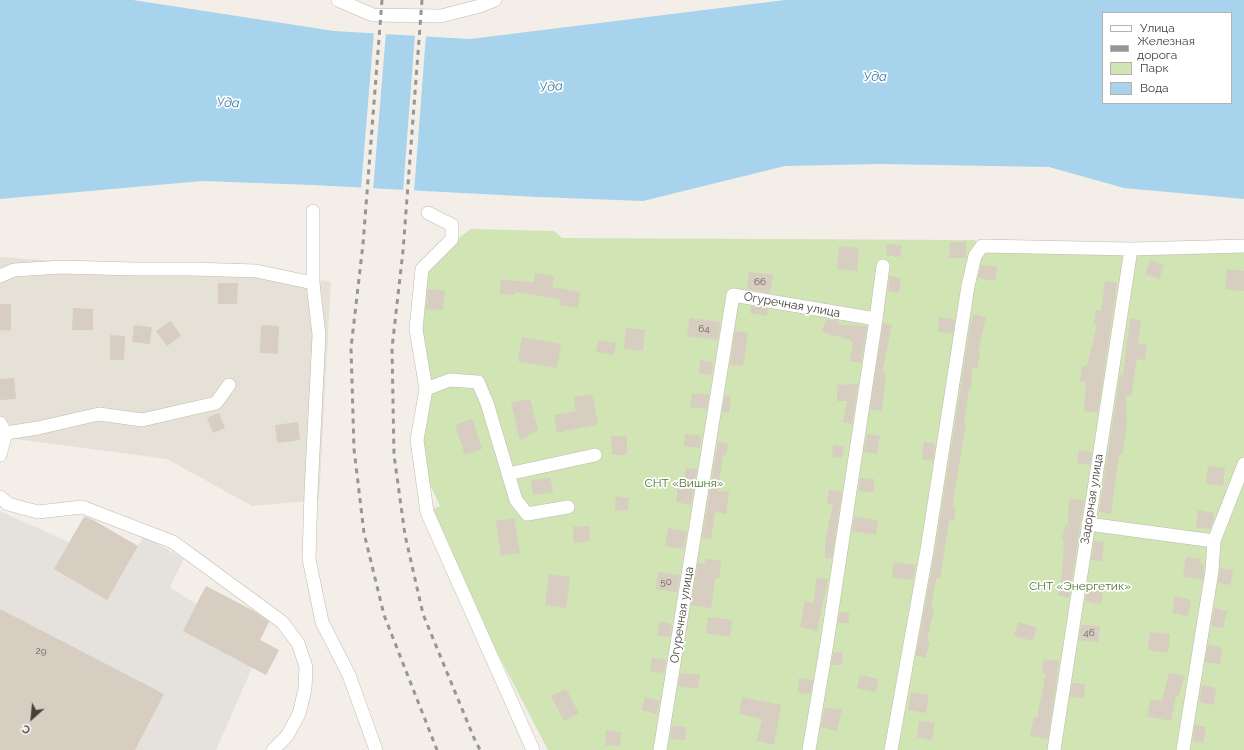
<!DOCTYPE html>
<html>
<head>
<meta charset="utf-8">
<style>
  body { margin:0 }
  #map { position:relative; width:1244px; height:750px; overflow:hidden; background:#f3efe8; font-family:Raleway,sans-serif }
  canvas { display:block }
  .legend { position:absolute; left:1102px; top:12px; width:130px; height:92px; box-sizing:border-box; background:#fff; border:1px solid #b5b3af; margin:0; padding:5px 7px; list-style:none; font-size:12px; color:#464037 }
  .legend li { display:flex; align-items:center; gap:8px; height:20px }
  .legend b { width:20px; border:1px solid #b5b3af }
  .north { position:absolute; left:12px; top:698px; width:40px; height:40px; -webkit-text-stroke:3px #fff; paint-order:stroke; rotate:207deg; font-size:11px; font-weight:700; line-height:16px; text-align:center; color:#464037 }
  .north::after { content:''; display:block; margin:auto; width:14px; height:18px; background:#464037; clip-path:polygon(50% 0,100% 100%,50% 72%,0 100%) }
</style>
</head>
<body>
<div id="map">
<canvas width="1244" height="750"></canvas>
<ul class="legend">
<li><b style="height:5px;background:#fff"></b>Улица</li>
<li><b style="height:5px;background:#969696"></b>Железная дорога</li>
<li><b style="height:11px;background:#d0e4b4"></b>Парк</li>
<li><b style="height:11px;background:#a8d3ec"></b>Вода</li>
</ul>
<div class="north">С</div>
</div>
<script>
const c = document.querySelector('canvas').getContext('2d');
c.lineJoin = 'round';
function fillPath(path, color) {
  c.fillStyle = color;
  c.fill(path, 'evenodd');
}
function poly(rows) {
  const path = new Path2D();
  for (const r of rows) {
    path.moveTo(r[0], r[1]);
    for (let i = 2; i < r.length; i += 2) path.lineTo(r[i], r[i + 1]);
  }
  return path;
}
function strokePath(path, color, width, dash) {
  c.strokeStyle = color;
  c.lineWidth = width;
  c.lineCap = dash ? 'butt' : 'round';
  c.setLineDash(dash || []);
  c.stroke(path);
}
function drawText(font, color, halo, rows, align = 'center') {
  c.font = font + ' Raleway,sans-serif';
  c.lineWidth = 3.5;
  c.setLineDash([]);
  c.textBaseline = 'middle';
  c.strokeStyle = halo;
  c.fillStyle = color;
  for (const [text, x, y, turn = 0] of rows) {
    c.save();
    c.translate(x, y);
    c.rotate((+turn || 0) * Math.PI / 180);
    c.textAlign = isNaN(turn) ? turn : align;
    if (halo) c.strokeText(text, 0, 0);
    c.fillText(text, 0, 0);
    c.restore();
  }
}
const residential = poly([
  [0,257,331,281,319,500,252,506,167,459,0,437]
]);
const industrial = poly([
  [0,511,69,542,85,515,138,546,144,536,184,559,170,587,196,604,206,586,270,620,260,640,279,651,266,675,252,668,216,750,0,750]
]);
const green = poly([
  [471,229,554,231,562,238,974,240,993,253,1244,253,1244,750,548,750,465,591,431,510,440,506,427,478,423,450,421,274,454,241]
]);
const water = poly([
  [0,0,133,0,334,31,470,39,785,0,1244,0,1244,199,1124,188,1049,167,880,164,785,166,643,201,538,197,312,185,202,181,0,199],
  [1103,13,1231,13,1231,103,1103,103]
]);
const pier = poly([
  [374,31,386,32,373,190,361,189],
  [415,34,426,35,414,192,403,192]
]);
const building = poly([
  [950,242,966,242,966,258,949,258],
  [887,244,902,245,900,257,886,255],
  [839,246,859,248,857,271,837,269],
  [1150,260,1164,265,1159,279,1145,274],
  [981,265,997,267,995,281,978,278],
  [1227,269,1244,271,1244,291,1225,289],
  [749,272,773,275,770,293,747,289],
  [535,273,554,276,552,287,580,292,578,308,559,305,560,299,515,292,515,295,500,294,501,280,534,282],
  [890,276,901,278,899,293,888,291],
  [1105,281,1117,283,1098,412,1084,411,1086,382,1080,381,1082,366,1087,366,1097,325,1094,325,1096,310,1101,311],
  [218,283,238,283,237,304,218,304],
  [428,289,445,291,443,310,426,309],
  [0,304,11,304,11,331,0,330],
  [751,306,768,309,767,316,750,313],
  [73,308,93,309,93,330,72,330],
  [973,314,986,317,978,352,980,352,977,368,972,367,971,390,969,390,964,424,966,424,952,507,956,508,954,521,949,520,940,579,936,579,931,608,934,608,927,641,930,642,925,658,916,655,935,551,971,321,972,322],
  [939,317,955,319,953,334,938,332],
  [690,318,720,322,718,340,687,336],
  [826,319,839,321,838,325,867,326,861,363,850,361,853,342,851,342,851,340,822,332],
  [1130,319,1141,320,1138,344,1147,345,1145,360,1137,359,1131,396,1126,395,1127,426,1122,454,1119,454,1111,514,1099,512,1120,375,1123,375],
  [171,321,181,336,167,346,156,331],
  [883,323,892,325,882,372,886,373,882,411,870,409],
  [134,325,152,327,150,344,132,342],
  [261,325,279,326,278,354,260,353],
  [626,328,645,330,643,351,624,349],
  [735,331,748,333,743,366,730,365],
  [110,335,125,336,124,360,110,360],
  [522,337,561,344,557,368,518,361],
  [599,340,616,343,614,355,596,352],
  [700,360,713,362,712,375,699,373],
  [14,378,16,399,0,400,0,379],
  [858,384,852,424,843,422,847,401,837,401,837,385],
  [692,393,709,395,707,409,690,407],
  [592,394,598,424,557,433,554,415,576,411,574,397],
  [725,395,731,396,729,413,722,412],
  [530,399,538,430,520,440,511,403],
  [219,413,225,428,213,433,207,418],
  [472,419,482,449,465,455,455,425],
  [298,422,300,440,277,443,275,425],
  [685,434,701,436,700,448,684,446],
  [867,434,880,436,877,454,864,452],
  [611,436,627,436,627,455,612,455],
  [718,442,728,443,726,455,723,455,718,491,729,492,726,514,715,512,711,539,702,538],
  [924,442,935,444,933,461,922,459],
  [833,445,844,447,842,458,832,457],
  [1079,450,1092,452,1090,465,1077,463],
  [1208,466,1225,468,1223,486,1206,484],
  [686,468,697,469,691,505,676,502,678,486,683,487],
  [550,478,553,492,533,495,531,480],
  [860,478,874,479,874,492,859,491],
  [829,490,842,492,832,558,825,558,825,542,833,504,827,504],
  [616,496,629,498,628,511,615,510],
  [1069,499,1084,500,1069,598,1058,595,1062,577,1064,541,1062,541,1065,525,1068,525],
  [1198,510,1214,513,1214,518,1210,529,1196,527],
  [84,517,93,520,138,546,107,600,54,569],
  [854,517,878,520,876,535,852,531],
  [514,518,520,553,501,556,496,521],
  [589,526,590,541,574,543,573,527],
  [668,528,687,531,684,549,665,546],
  [1094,541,1104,542,1102,561,1091,560],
  [1186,557,1201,559,1200,563,1204,564,1203,579,1183,577],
  [705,559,721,561,719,578,715,578,711,608,691,605,698,563,705,564],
  [894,562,916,565,913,580,892,577],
  [1220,568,1233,570,1230,585,1218,583],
  [658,572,680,575,677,592,656,589],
  [549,574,570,577,566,608,545,605],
  [816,578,828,579,817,631,800,627,805,601,814,603],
  [1088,581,1104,584,1101,604,1085,601],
  [206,586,254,611,269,622,260,640,279,650,266,675,183,631],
  [1175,596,1191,600,1188,616,1172,613],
  [1214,608,1227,611,1223,628,1211,626],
  [0,609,164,694,135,750,0,750],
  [840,612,849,613,849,623,838,623],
  [708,617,732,620,730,637,706,633],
  [660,621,672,624,670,637,657,635],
  [1018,622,1037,628,1033,641,1014,636],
  [1081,625,1100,626,1098,642,1079,640],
  [1150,632,1170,634,1168,653,1148,650],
  [1208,645,1222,648,1220,664,1205,662],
  [834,652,843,652,842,665,831,665],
  [652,658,666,660,664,673,650,671],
  [1044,659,1059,661,1048,739,1030,736,1034,717,1037,718,1046,673,1042,673],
  [681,673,700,675,698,689,678,686],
  [1169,673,1184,676,1179,696,1176,696,1171,721,1147,716,1151,699,1162,701],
  [860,675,878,679,876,692,857,688],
  [799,678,813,680,810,694,798,693],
  [1072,683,1085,684,1084,698,1070,697],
  [1202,685,1216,688,1214,705,1199,702],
  [566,689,579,713,564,721,551,696],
  [911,692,929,695,926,713,908,710],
  [645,697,660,701,656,714,641,710],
  [742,697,781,705,774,745,757,741,762,719,739,714],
  [825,707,842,710,837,731,821,727],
  [919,721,935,723,932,740,917,737],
  [1195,724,1206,727,1203,743,1193,741],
  [672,726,686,727,685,740,670,739],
  [606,730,621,732,620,746,605,745]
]);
const minor = poly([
  [338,0,373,15,441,16,480,6,495,0],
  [313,211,313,283,319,335,311,492,309,559,322,622,349,675,376,750],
  [0,276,14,270,62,267,135,269,193,269,256,271,313,283],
  [876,319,883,266],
  [426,389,416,329,422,269,452,239,452,225,428,213],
  [0,423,6,433,38,428,99,414,142,420,216,403,229,385],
  [0,455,6,433],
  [508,474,595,455],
  [0,497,8,504,38,512,82,507,173,542,282,622,298,643,306,667,305,689,299,714,287,736,273,750],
  [1088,524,1214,541],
  [533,750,427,512,417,440,426,389,450,380,478,382,487,403,516,500,527,514,568,507],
  [660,750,733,295,876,319,827,643,809,750],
  [891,750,927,550,968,286,975,256,982,246,1131,249,1244,246],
  [1054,750,1131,249],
  [1183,750,1212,571,1214,541,1244,464]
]);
const rail = poly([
  [382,0,363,244,351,348,354,449,364,533,384,615,437,750],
  [422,0,403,251,392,348,394,455,405,535,423,614,474,738,480,750]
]);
const numberNames = [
  ["66",760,282],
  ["64",704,329],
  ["50",666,582],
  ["46",1089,633],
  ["29",41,651]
];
const streetNames = [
  ["Огуречная улица",792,305,10],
  ["Задорная улица",1092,499,-81],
  ["Огуречная улица",682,615,-81]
];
const parkNames = [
  ["СНТ «Вишня»",684,483],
  ["СНТ «Энергетик»",1080,586]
];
const waterNames = [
  ["Уда",875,77],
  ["Уда",551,87,-4],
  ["Уда",228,103,2]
];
fillPath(residential, '#e6e1d7');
fillPath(industrial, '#e5e1dd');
fillPath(green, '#d0e4b4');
fillPath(water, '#a8d3ec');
fillPath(pier, '#f3efe8');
fillPath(building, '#d7cdc1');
strokePath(minor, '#c1b9ae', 14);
strokePath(minor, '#fff', 13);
strokePath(rail, '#969696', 3, [5, 5]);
drawText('10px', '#6a635a', null, numberNames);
drawText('12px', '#464037', '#fff', streetNames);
drawText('12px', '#4b742e', '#fff', parkNames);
drawText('italic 13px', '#3579a3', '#fff', waterNames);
</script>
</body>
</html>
